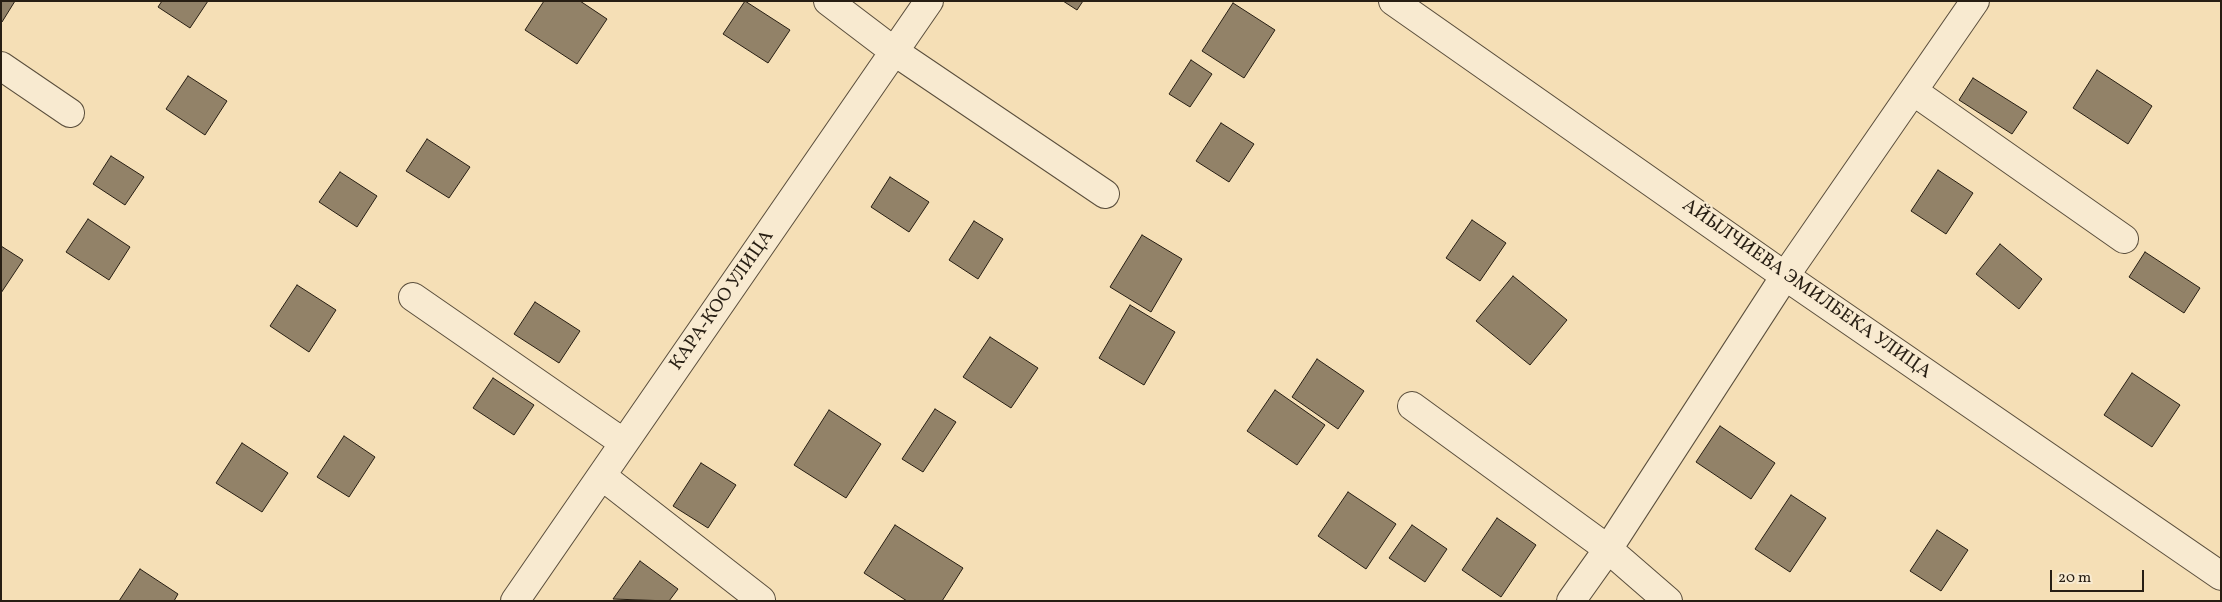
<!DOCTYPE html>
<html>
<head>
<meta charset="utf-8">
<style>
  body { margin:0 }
  #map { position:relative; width:2222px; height:602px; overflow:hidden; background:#f5dfb6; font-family:Vollkorn,serif }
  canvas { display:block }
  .frame { position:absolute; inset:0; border:2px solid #271e13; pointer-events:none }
  .scale { position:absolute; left:2050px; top:570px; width:94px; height:22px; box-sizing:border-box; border:2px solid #271e13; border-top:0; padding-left:6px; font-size:15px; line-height:18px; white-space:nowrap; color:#271e13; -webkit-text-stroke:4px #f8ead0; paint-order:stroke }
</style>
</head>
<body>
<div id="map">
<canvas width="2222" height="602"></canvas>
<div class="frame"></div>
<div class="scale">20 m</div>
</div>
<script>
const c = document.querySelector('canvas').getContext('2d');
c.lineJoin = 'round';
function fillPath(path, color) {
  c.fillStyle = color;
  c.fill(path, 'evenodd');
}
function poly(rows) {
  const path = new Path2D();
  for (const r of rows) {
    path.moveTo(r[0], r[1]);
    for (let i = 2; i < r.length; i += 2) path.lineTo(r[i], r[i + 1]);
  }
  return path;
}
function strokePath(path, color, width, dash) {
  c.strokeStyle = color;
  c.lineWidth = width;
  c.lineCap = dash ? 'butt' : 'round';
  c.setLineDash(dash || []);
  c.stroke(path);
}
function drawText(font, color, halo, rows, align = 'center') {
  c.font = font + ' Vollkorn,serif';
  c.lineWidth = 4;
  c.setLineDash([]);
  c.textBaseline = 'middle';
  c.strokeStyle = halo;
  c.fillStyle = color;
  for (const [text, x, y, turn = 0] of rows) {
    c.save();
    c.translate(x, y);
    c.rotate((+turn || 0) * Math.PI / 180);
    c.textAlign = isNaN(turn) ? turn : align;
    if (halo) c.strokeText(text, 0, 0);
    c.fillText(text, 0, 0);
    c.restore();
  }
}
const building = poly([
  [1,1,15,1,2,22,1,21,1,1],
  [162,1,208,1,190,28,158,7,162,1],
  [544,1,580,1,607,19,577,64,525,30,544,1],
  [745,1,790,30,768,63,723,34,745,1],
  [1063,1,1083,1,1077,10,1063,1],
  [1233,3,1275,30,1244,78,1202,51,1233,3],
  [1191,60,1212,74,1190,107,1169,94,1191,60],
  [2097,70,2152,106,2128,144,2073,108,2097,70],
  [188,76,227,101,205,135,166,109,188,76],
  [1973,78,2027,112,2012,134,1959,100,1973,78],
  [1221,123,1254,144,1229,182,1196,161,1221,123],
  [427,139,470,167,449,198,406,171,427,139],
  [111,156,144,177,125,205,93,184,111,156],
  [1938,170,1973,193,1946,234,1911,211,1938,170],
  [340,172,377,196,357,227,319,202,340,172],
  [890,177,929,202,909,232,871,207,890,177],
  [88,219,130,247,109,280,66,252,88,219],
  [1472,220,1506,243,1480,281,1446,258,1472,220],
  [974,221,1003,239,978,279,949,260,974,221],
  [1142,235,1182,259,1151,312,1110,287,1142,235],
  [2000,244,2042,279,2019,309,1976,274,2000,244],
  [1,246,23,260,1,293,1,246],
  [2145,252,2200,288,2184,313,2129,277,2145,252],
  [1513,276,1567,320,1530,365,1476,321,1513,276],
  [297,285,336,310,309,352,270,326,297,285],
  [535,302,580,331,559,363,514,334,535,302],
  [1130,305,1175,332,1144,385,1099,358,1130,305],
  [990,337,1038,368,1011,408,963,377,990,337],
  [1317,359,1364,391,1338,429,1292,397,1317,359],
  [2132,373,2180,405,2152,447,2104,415,2132,373],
  [493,378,534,405,514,435,473,408,493,378],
  [1275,390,1325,425,1297,465,1247,431,1275,390],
  [935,409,956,422,923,472,902,459,935,409],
  [829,410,881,444,846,498,794,465,829,410],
  [1720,426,1775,463,1751,499,1696,462,1720,426],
  [344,436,375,457,349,497,317,477,344,436],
  [242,443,288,473,262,512,216,483,242,443],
  [701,463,736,485,708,528,673,506,701,463],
  [1348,492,1396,524,1366,569,1318,536,1348,492],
  [1791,495,1826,518,1790,572,1755,549,1791,495],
  [1497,518,1536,545,1501,597,1462,570,1497,518],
  [895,525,963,568,942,601,907,601,864,573,895,525],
  [1412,525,1447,549,1425,582,1389,558,1412,525],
  [1937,530,1968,550,1941,591,1910,571,1937,530],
  [640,561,678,589,669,601,613,599,640,561],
  [140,569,178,594,174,601,119,601,140,569]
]);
const minor = poly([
  [828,1,895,52,1105,194],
  [1393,1,1785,276,2221,576],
  [1,66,70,113],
  [1913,91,2124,239],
  [413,297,624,443],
  [1412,406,1608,549,1668,601],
  [602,476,761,600],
  [515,601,929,1],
  [1571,601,1608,549,1785,276,1975,1]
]);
const streetNames = [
  ["АЙЫЛЧИЕВА ЭМИЛБЕКА УЛИЦА",1806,290,35],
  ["КАРА-КОО УЛИЦА",723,301,-55]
];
fillPath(building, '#928268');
strokePath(building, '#271e13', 1);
strokePath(minor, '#5a4e3c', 30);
strokePath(minor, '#f8ead0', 28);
drawText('19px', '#271e13', '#f8ead0', streetNames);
</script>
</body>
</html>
